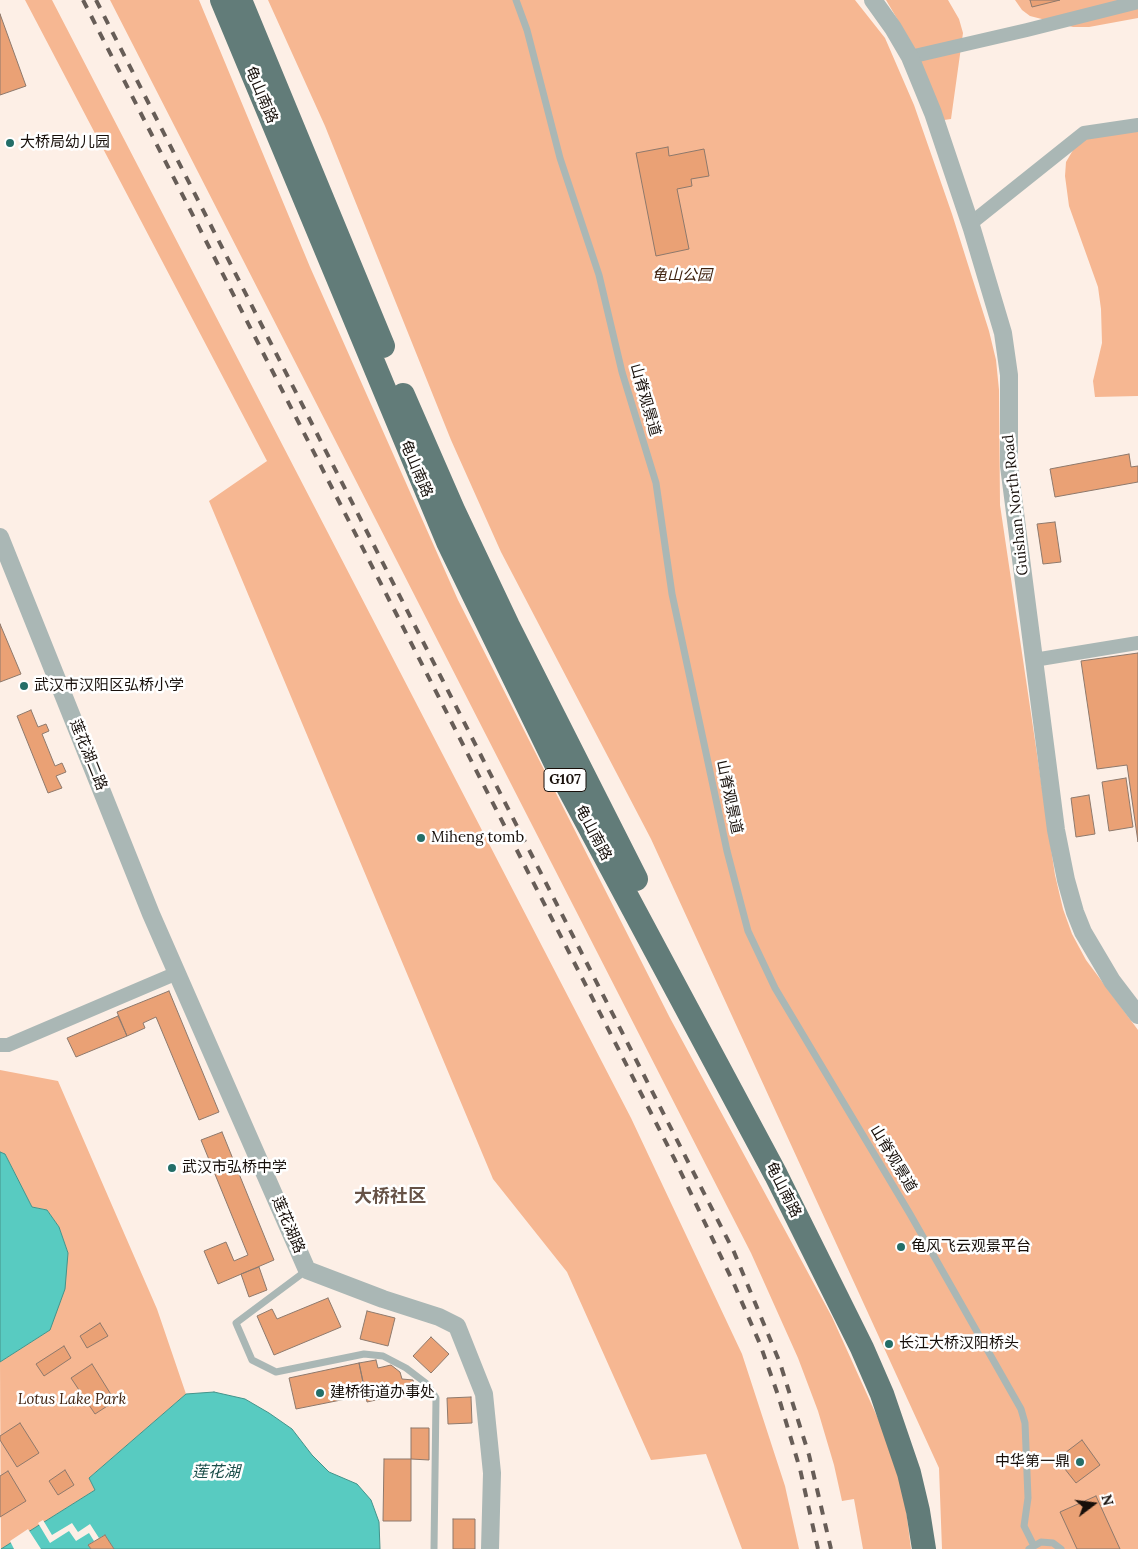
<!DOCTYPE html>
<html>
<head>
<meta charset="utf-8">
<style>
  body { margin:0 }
  #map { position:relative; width:1138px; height:1549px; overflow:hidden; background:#fdefe6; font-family:Lora,serif }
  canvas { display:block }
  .north { position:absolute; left:1068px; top:1479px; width:50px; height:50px; -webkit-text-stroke:4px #fff; paint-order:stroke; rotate:75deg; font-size:14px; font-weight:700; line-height:20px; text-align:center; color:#170f0a }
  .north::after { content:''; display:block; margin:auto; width:18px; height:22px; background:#170f0a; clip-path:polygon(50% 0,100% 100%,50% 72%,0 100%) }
</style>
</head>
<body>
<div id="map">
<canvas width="1138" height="1549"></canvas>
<div class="north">N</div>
</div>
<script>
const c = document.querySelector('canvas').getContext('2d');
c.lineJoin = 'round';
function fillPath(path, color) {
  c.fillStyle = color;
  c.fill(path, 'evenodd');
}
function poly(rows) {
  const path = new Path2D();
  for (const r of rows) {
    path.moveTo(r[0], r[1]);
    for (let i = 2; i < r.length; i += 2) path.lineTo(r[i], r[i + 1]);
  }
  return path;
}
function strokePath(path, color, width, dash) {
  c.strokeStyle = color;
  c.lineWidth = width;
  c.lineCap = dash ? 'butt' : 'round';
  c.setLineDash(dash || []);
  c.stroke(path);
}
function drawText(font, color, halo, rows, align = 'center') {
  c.font = font + ' Lora,"Noto Sans SC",serif';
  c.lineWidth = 5;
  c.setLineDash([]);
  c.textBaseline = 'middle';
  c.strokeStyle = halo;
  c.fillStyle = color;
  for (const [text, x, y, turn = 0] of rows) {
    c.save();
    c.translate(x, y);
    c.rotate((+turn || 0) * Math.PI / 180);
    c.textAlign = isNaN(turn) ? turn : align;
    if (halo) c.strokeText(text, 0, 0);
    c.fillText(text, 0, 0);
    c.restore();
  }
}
const green = poly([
  [25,0,52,0,631,1118,742,1354,785,1486,799,1549,742,1549,706,1454,651,1460,567,1272,493,1179,209,501,267,461],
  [110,0,199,0,310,267,458,600,670,1018,832,1317,880,1423,904,1494,911,1549,863,1549,854,1499,842,1501,834,1465,818,1411,798,1358,751,1253],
  [268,0,855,0,885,38,914,105,952,214,989,331,996,360,999,390,1000,505,1055,875,1063,909,1072,934,1086,960,1138,1030,1138,1549,942,1549,939,1468,651,839,501,552,451,440,325,126],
  [886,0,948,0,959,19,963,33,951,119,944,120,912,44],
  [1015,0,1138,0,1138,18,1089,27,1073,27,1030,16,1022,10],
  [1138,129,1138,396,1095,397,1093,381,1102,343,1101,309,1098,287,1069,206,1065,176,1066,162,1076,145,1089,137],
  [0,1070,58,1081,157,1309,186,1394,89,1478,95,1490,1,1549,0,1362,50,1330,68,1253,59,1227,47,1210,32,1207,5,1154,0,1152]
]);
const water = poly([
  [0,1152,5,1154,32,1207,47,1210,59,1227,68,1253,65,1289,50,1330,0,1362,0,1152],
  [214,1392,245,1399,269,1413,292,1429,312,1455,329,1472,357,1484,371,1500,379,1522,380,1549,1,1549,95,1490,89,1478,186,1394,214,1392]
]);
const pier = poly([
  [43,1520,52,1535,72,1523,78,1532,90,1524,99,1538,105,1535,114,1549,91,1549,88,1545,94,1541,89,1533,76,1541,69,1531,50,1543,38,1523],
  [28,1529,41,1549,14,1549,10,1541]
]);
const building = poly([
  [1030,0,1060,0,1032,7,1030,0],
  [0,14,26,86,0,95,0,14],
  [668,147,669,156,704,149,709,176,691,179,692,186,677,189,689,249,656,256,636,153,668,147],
  [1129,454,1131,467,1138,466,1138,482,1055,497,1050,469,1129,454],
  [1055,522,1061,562,1043,564,1037,524,1055,522],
  [0,624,21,674,0,682,0,624],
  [1138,653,1138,842,1127,765,1097,769,1081,661,1138,653],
  [31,710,38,727,46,724,49,731,42,734,55,766,62,763,66,772,56,776,62,788,48,793,17,716,31,710],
  [1126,778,1133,827,1109,831,1102,782,1126,778],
  [1089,795,1095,834,1076,837,1071,798,1089,795],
  [169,991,219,1112,199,1120,156,1017,143,1023,145,1028,127,1036,117,1012,169,991],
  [118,1016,127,1036,76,1057,67,1038,118,1016],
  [222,1132,274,1260,218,1284,204,1251,226,1242,234,1261,248,1255,201,1140,222,1132],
  [259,1267,267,1290,249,1297,241,1274,259,1267],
  [328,1298,341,1327,274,1355,257,1316,272,1309,277,1319,328,1298],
  [367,1311,395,1318,388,1346,360,1339,367,1311],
  [100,1323,108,1336,87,1348,80,1336,100,1323],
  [431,1337,449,1354,431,1373,413,1356,431,1337],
  [64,1346,71,1358,44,1376,36,1364,64,1346],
  [376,1360,378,1368,391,1365,400,1372,402,1379,413,1380,416,1391,367,1402,359,1363,376,1360],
  [359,1363,366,1395,296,1409,289,1378,359,1363],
  [92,1364,115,1401,95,1414,71,1378,92,1364],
  [471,1397,472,1423,448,1424,447,1398,471,1397],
  [20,1423,39,1453,17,1467,0,1440,0,1436,20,1423],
  [411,1428,429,1428,429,1460,411,1459,411,1428],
  [1082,1440,1100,1465,1076,1483,1057,1459,1082,1440],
  [384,1459,411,1459,411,1521,383,1521,384,1459],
  [65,1470,74,1485,58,1495,49,1481,65,1470],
  [8,1471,26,1501,0,1517,0,1476,8,1471],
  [1096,1496,1120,1549,1077,1549,1060,1512,1096,1496],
  [453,1519,475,1519,475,1549,453,1549,453,1519],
  [105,1535,114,1549,91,1549,88,1545,105,1535]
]);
const service = poly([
  [516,0,527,30,560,158,599,275,622,372,656,483,672,594,727,851,748,931,775,988,910,1214,1021,1409,1025,1423,1028,1498,1024,1526,1034,1546],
  [307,1270,236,1323,252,1360,276,1372,364,1354,383,1356,406,1368,427,1384,436,1398,434,1549],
  [1029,1549,1041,1542,1053,1543,1061,1549]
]);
const minor = poly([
  [910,57,1027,30,1138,2],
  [970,224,1084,133,1138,125],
  [1034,660,1138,643],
  [0,1045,8,1045,177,973]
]);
const tertiary = poly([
  [873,0,893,28,910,57,933,113,972,229,1003,333,1009,375,1009,466,1056,830,1066,880,1075,912,1083,932,1112,981,1138,1015],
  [0,537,151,914,307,1270,383,1299,439,1317,457,1326,484,1394,492,1473,490,1549]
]);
const trunk = poly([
  [222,0,448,542,559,770,776,1175,862,1348,882,1394,909,1473,918,1511,924,1549],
  [240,0,383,346],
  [403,395,454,512,508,626,636,879]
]);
const rail = poly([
  [83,0,675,1160,734,1284,760,1344,778,1395,800,1469,818,1549],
  [96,0,734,1252,780,1363,809,1455,831,1549]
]);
const markers = [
  [10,143,5,"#246e68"],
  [24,686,5,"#246e68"],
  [421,838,5,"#246e68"],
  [172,1168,5,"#246e68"],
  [901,1247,5,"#246e68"],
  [889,1344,5,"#246e68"],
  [320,1393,5,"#246e68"],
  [1080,1462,5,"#246e68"]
];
const shields = [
  [565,780,42]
];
const shieldNames = [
  ["G107",565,780]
];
const streetNames = [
  ["龟山南路",261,95,67],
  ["山脊观景道",645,400,74],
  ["龟山南路",416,469,67],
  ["Guishan North Road",1016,505,-96],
  ["莲花湖二路",88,755,68],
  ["山脊观景道",729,797,78],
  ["龟山南路",593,833,62],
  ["山脊观景道",893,1159,59],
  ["龟山南路",783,1190,63],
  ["莲花湖路",288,1225,67]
];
const poiNames = [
  ["大桥局幼儿园",20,143],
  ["武汉市汉阳区弘桥小学",34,686],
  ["Miheng tomb",431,838],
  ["武汉市弘桥中学",182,1168],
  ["龟风飞云观景平台",911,1247],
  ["长江大桥汉阳桥头",899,1344],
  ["建桥街道办事处",330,1393],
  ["中华第一鼎",1070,1462,"right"]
];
const parkNames = [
  ["龟山公园",682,276],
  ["Lotus Lake Park",72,1400]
];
const waterNames = [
  ["莲花湖",216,1472]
];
const quarterNames = [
  ["大桥社区",390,1197]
];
fillPath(green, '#f6b792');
fillPath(water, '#58cbc1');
strokePath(water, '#44938a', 1);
fillPath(pier, '#fdefe6');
fillPath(building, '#eaa175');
strokePath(building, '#8e796c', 1);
strokePath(service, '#aab7b5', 7);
strokePath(minor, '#aab7b5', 14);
strokePath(tertiary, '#aab7b5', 18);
strokePath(trunk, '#627c79', 24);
strokePath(rail, '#675d57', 4, [9, 9]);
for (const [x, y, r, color] of markers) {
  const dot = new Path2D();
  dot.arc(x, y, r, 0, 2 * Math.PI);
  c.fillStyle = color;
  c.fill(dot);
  strokePath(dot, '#fff', 2);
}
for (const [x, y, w] of shields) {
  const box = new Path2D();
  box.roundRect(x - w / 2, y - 11.5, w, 23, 4);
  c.fillStyle = '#fff';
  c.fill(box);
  strokePath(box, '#170f0a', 1);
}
drawText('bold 14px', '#170f0a', null, shieldNames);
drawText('15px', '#170f0a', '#fff', streetNames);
drawText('15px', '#170f0a', '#fff', poiNames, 'left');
drawText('italic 15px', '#3f220f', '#fff', parkNames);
drawText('italic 16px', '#1c4e4a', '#fff', waterNames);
drawText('bold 18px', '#665246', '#fff', quarterNames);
</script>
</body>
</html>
